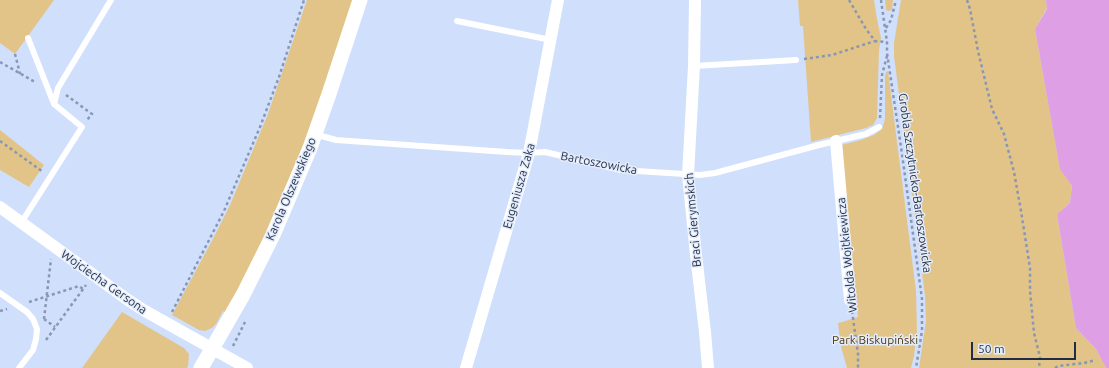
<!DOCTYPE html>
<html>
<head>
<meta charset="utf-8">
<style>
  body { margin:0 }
  #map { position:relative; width:1109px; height:368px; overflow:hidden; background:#cfdffc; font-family:Ubuntu,sans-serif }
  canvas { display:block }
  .scale { position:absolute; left:971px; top:342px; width:105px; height:18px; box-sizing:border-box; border:2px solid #1f2d49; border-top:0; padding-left:5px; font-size:12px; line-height:14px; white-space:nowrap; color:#1f2d49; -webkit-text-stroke:3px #e4ecfa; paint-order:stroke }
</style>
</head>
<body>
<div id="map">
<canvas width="1109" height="368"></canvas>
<div class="scale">50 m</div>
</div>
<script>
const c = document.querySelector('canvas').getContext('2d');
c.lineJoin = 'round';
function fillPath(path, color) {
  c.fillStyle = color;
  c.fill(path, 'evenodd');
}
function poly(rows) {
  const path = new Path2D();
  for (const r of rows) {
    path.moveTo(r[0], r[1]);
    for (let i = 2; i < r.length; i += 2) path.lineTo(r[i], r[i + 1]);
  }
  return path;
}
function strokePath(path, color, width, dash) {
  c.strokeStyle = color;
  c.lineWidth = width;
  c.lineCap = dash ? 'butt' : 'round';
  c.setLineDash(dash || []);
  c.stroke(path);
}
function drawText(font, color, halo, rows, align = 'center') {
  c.font = font + ' Ubuntu,sans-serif';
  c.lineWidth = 3;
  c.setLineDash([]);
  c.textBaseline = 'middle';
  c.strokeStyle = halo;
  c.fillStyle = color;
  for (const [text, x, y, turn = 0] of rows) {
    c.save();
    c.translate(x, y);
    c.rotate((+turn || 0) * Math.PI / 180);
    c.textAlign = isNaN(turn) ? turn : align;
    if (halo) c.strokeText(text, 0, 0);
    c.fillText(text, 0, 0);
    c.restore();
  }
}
const green = poly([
  [0,0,54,0,15,54,0,43],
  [307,0,354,0,319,105,293,171,253,261,226,313,223,311,216,324,212,328,205,331,199,330,172,315,215,235,230,205,268,114],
  [798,0,874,0,877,19,881,38,879,50,877,118,873,125,866,128,811,142,803,26,800,26],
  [885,0,893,0,892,10,889,11,886,10],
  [901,0,1046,0,1047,8,1035,29,1060,168,1072,186,1070,203,1057,214,1076,328,1096,349,1106,368,919,368,926,321,925,296,894,56,894,43],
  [888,71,916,291,917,331,914,356,911,368,847,368,841,347,838,323,842,322,858,317,854,278,852,274,841,145,861,140,874,135,882,129,885,119,885,76,886,72],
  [0,130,44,165,29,187,0,170],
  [122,312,184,348,189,354,188,366,187,368,82,368]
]);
const water = poly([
  [1046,0,1109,0,1109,368,1106,368,1096,349,1076,328,1057,214,1070,203,1072,186,1060,169,1035,29,1047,9]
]);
const path = poly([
  [849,0,866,29,875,41,887,42],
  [881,0,887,42,887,53,901,147,922,299,922,331,916,368],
  [967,0,970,9,978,51,992,109,1004,134,1014,172,1021,211,1030,268,1030,291,1034,333,1040,357,1039,368],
  [886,28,891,20,896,0],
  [15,54,20,74],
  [804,59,832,55,875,41],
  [0,62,35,82],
  [66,95,92,114,87,120],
  [880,118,882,75,887,56],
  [0,141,43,172],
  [29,302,79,286,83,289],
  [0,311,7,309],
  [852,311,858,354,858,368],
  [172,312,224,211,260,127,279,77,304,0],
  [44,319,51,259],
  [44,319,55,327],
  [46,340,86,285],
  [233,346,245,322],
  [1055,368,1058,366,1084,363,1096,360]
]);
const service = poly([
  [457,21,551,40],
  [28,38,54,104],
  [694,66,796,60],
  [314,134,336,140,507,152,529,153,545,152,621,170,700,175,715,173,819,145,866,134,879,127],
  [21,223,82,127,54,104,58,88,111,0],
  [0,293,27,312,33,319,37,329,36,339,33,350,19,368]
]);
const minor = poly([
  [695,0,694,66,688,175,696,255,705,332,708,368],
  [836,141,850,300],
  [0,207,128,300,145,311,247,368],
  [466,368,529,153,558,0]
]);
const tertiary = poly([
  [201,368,243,295,273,235,310,148,329,94,360,0]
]);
const streetNames = [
  ["Bartoszowicka",599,163,11],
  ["Grobla Szczytnicko-Bartoszowicka",915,183,82],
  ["Eugeniusza Zaka",519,186,-74],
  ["Karola Olszewskiego",291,189,-67],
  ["Braci Gierymskich",693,220,-95],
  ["Witolda Wojtkiewicza",847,255,-96],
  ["Wojciecha Gersona",104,282,35]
];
const parkNames = [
  ["Park Biskupiński",875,340]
];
fillPath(green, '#e3c488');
fillPath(water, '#de9fe5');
strokePath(path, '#8897b4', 2.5, [3, 3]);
strokePath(service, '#fff', 6);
strokePath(minor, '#fff', 12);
strokePath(tertiary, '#fff', 15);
drawText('12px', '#1f2d49', '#e4ecfa', streetNames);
drawText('12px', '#4a3812', '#e4ecfa', parkNames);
</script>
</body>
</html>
